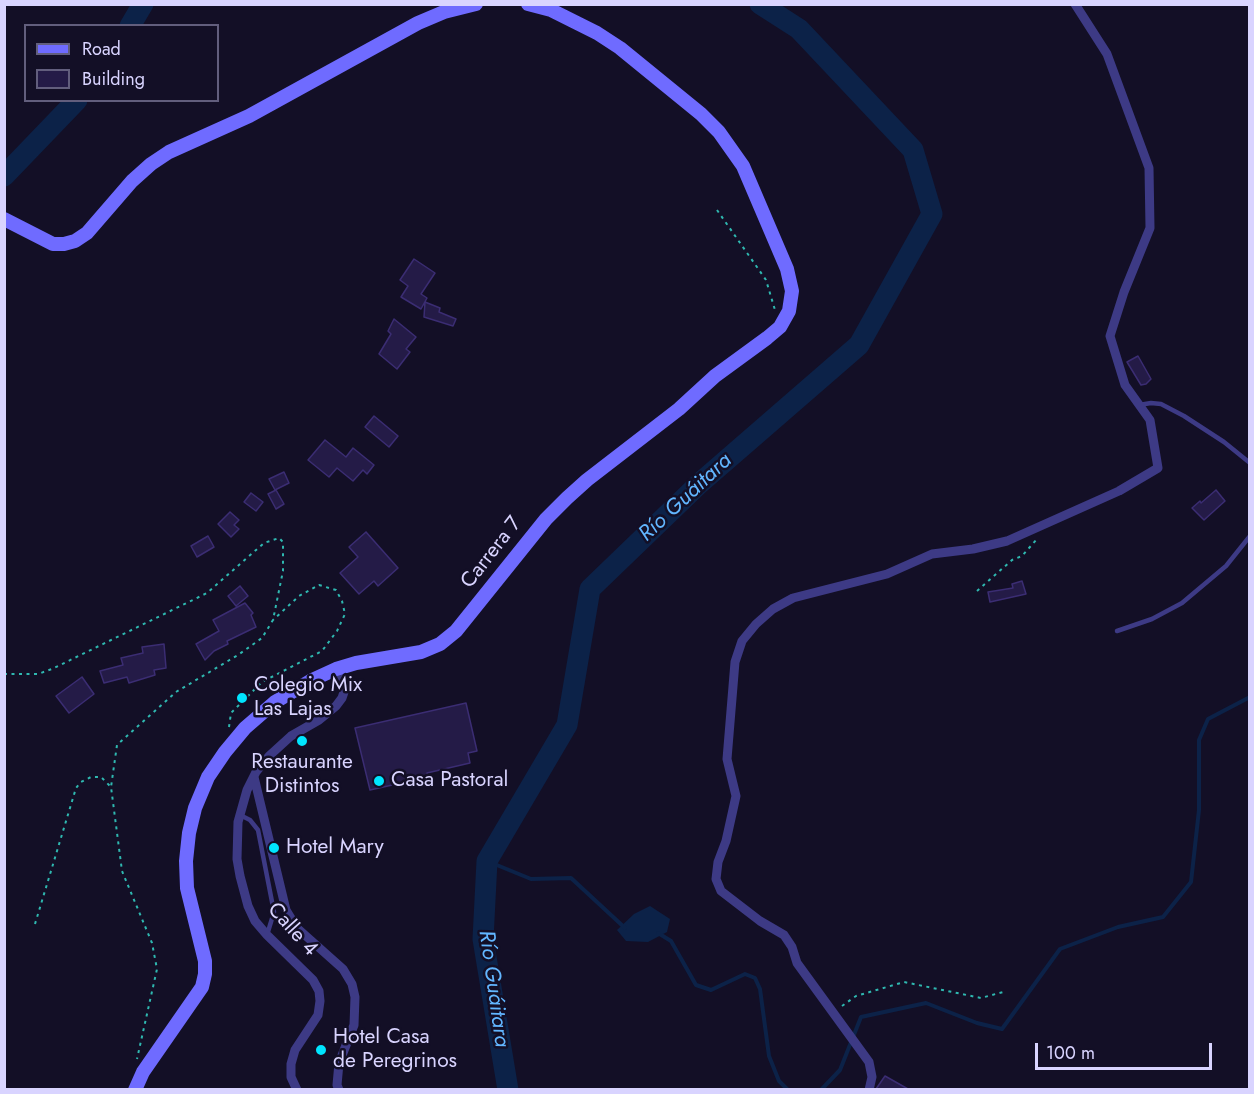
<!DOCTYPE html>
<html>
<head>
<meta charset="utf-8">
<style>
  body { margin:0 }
  #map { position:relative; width:1254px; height:1094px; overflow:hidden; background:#130f26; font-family:Jost,sans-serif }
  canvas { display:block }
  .frame { position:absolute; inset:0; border:6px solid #d9d4ff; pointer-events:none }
  .legend { position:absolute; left:24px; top:24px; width:195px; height:78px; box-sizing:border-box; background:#130f26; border:2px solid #625e7d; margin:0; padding:8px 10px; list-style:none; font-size:18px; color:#d9d4ff }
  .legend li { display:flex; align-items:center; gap:12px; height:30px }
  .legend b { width:30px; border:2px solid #625e7d }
  .scale { position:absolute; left:1035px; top:1043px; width:177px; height:27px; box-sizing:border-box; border:3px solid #d9d4ff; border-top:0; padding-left:8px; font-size:18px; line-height:21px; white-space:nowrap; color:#d9d4ff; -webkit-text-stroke:4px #130f26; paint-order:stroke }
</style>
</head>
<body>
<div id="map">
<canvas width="1254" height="1094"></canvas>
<div class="frame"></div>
<ul class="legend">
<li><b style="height:8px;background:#6f6bff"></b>Road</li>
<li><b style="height:16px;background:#241b47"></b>Building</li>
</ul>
<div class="scale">100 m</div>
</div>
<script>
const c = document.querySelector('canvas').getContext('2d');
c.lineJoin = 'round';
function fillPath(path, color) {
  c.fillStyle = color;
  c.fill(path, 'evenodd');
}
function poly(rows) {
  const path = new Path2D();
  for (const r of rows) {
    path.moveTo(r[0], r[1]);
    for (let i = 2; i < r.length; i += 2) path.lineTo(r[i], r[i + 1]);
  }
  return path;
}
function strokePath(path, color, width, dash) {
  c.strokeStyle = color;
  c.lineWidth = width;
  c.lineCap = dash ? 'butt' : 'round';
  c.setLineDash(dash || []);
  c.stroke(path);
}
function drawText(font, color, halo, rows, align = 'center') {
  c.font = font + ' Jost,sans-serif';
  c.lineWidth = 5;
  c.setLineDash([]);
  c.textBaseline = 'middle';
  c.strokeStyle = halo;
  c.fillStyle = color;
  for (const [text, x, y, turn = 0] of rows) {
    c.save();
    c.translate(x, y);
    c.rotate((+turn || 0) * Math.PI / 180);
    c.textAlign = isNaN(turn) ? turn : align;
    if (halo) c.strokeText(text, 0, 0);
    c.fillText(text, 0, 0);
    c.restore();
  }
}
const water = poly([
  [650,906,670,919,667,932,648,942,626,941,617,930,634,914]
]);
const stream = poly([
  [487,861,531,879,571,878,625,928],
  [658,933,671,941,696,985,711,990,745,974,755,978,760,989,769,1056,779,1081,788,1090],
  [821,1090,840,1070,861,1017,926,1003,977,1023,1002,1029,1060,949,1118,927,1163,917,1191,882,1199,810,1199,740,1208,719,1250,697]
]);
const river = poly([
  [130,26,143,4],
  [4,176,77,100],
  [508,1090,483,939,487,861,567,725,590,589,700,483,859,345,932,214,913,150,799,29,760,4]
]);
const building = poly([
  [414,259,435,273,421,294,427,298,421,309,401,297,408,286,400,280,414,259],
  [425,302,440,308,439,312,456,319,453,326,424,317,425,302],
  [394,319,416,337,406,349,410,352,397,369,379,354,391,334,388,331,394,319],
  [1138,356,1151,379,1146,384,1141,385,1127,362,1138,356],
  [374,416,398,436,389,447,365,427,374,416],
  [325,440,346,457,353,448,374,465,367,474,363,470,353,481,337,468,329,477,308,460,325,440],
  [284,472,289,483,275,490,269,479,284,472],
  [276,490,284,504,276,509,268,494,276,490],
  [1216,490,1225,501,1204,520,1192,508,1200,501,1201,503,1216,490],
  [251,493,263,502,256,511,244,502,251,493],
  [230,512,239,520,234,525,239,529,231,537,218,524,230,512],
  [366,532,398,568,378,586,374,581,359,594,340,573,358,557,349,547,366,532],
  [208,536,214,547,197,557,191,546,208,536],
  [1022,581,1026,594,990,602,988,592,1013,588,1012,584,1022,581],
  [240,586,248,596,236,606,228,596,240,586],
  [245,603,253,613,251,615,256,627,227,641,228,644,214,651,205,660,196,644,219,631,213,620,245,603],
  [164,644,166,668,154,670,155,675,129,683,127,677,104,683,100,671,123,665,121,658,143,653,142,647,164,644],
  [82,677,94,694,69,713,56,696,82,677],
  [466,703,477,751,468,753,470,763,427,773,428,777,370,790,355,728,466,703],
  [885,1076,908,1089,876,1089,885,1076]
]);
const path = poly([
  [717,210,766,280,775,310],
  [977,591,1012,560,1022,556,1037,539],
  [4,674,38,674,52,669,207,593,264,543,279,538,283,542,283,571,273,620,262,638,238,655,176,692,117,745,111,787],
  [229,727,231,713,262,682,322,651,337,631,345,614,342,601,336,590,319,585,299,596,273,620],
  [35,924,76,788,81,782,91,777,101,777,111,787,122,871,152,943,157,969,137,1059],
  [842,1006,856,996,904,982,981,998,1003,992]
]);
const lane = poly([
  [1139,405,1151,403,1161,404,1184,416,1224,442,1250,463],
  [1117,631,1152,619,1182,603,1226,566,1250,536],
  [240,815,250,820,258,830,274,912,267,935]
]);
const street = poly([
  [254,777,286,910,297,928,343,969,352,984,355,997,354,1025,339,1063,337,1085,339,1090],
  [297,1090,291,1077,291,1064,295,1050,318,1015,320,1001,319,991,313,980,267,935,255,921,248,906,240,876,237,859,238,822,247,790,256,772,269,756,291,736,319,720,336,706,342,698,345,689,336,669],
  [869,1090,872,1077,869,1062,797,963,792,947,784,935,760,921,721,891,716,879,718,862,726,841,736,796,727,759,735,662,742,641,756,624,773,609,793,598,887,574,932,554,973,549,1007,541,1119,491,1158,468,1150,420,1125,385,1110,336,1124,292,1150,228,1149,168,1107,54,1075,4]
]);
const secondary = poly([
  [4,219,53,244,64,244,75,241,87,233,132,181,151,164,169,152,249,116,418,23,444,12,476,4],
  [135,1090,143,1072,202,987,205,974,205,961,187,888,186,861,189,833,195,808,208,777,225,752,245,728,275,702,312,680,336,669,356,663,421,652,440,644,456,631,546,519,567,498,587,480,679,409,715,376,767,338,780,327,789,311,792,291,787,269,743,166,719,132,701,114,620,48,597,33,551,10,528,4]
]);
const markers = [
  [242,698,6,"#00e5ff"],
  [302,741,6,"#00e5ff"],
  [379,781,6,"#00e5ff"],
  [274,848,6,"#00e5ff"],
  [321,1050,6,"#00e5ff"]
];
const streetNames = [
  ["Carrera 7",492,553,-52],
  ["Calle 4",292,930,48]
];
const poiNames = [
  ["Colegio Mix",254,686],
  ["Las Lajas",254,710],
  ["Restaurante",302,763,"center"],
  ["Distintos",302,787,"center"],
  ["Casa Pastoral",391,781],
  ["Hotel Mary",286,848],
  ["Hotel Casa",333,1038],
  ["de Peregrinos",333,1062]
];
const waterNames = [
  ["Río Guáitara",686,498,-43],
  ["Río Guáitara",493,989,82]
];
fillPath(water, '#0c2248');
strokePath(stream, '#0c2248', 4);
strokePath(river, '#0c2248', 21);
fillPath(building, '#241b47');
strokePath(building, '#3b2d73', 1.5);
strokePath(path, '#2fb8b0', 2, [3, 4.5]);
strokePath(lane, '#3d3a85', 4.5);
strokePath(street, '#3d3a85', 9);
strokePath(secondary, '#6f6bff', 14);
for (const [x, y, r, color] of markers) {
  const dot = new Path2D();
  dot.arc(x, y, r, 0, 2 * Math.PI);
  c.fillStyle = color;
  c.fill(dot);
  strokePath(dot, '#130f26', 2);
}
drawText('21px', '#d9d4ff', '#130f26', streetNames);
drawText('21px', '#d9d4ff', '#130f26', poiNames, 'left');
drawText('italic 22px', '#62b6ff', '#130f26', waterNames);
</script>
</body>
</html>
